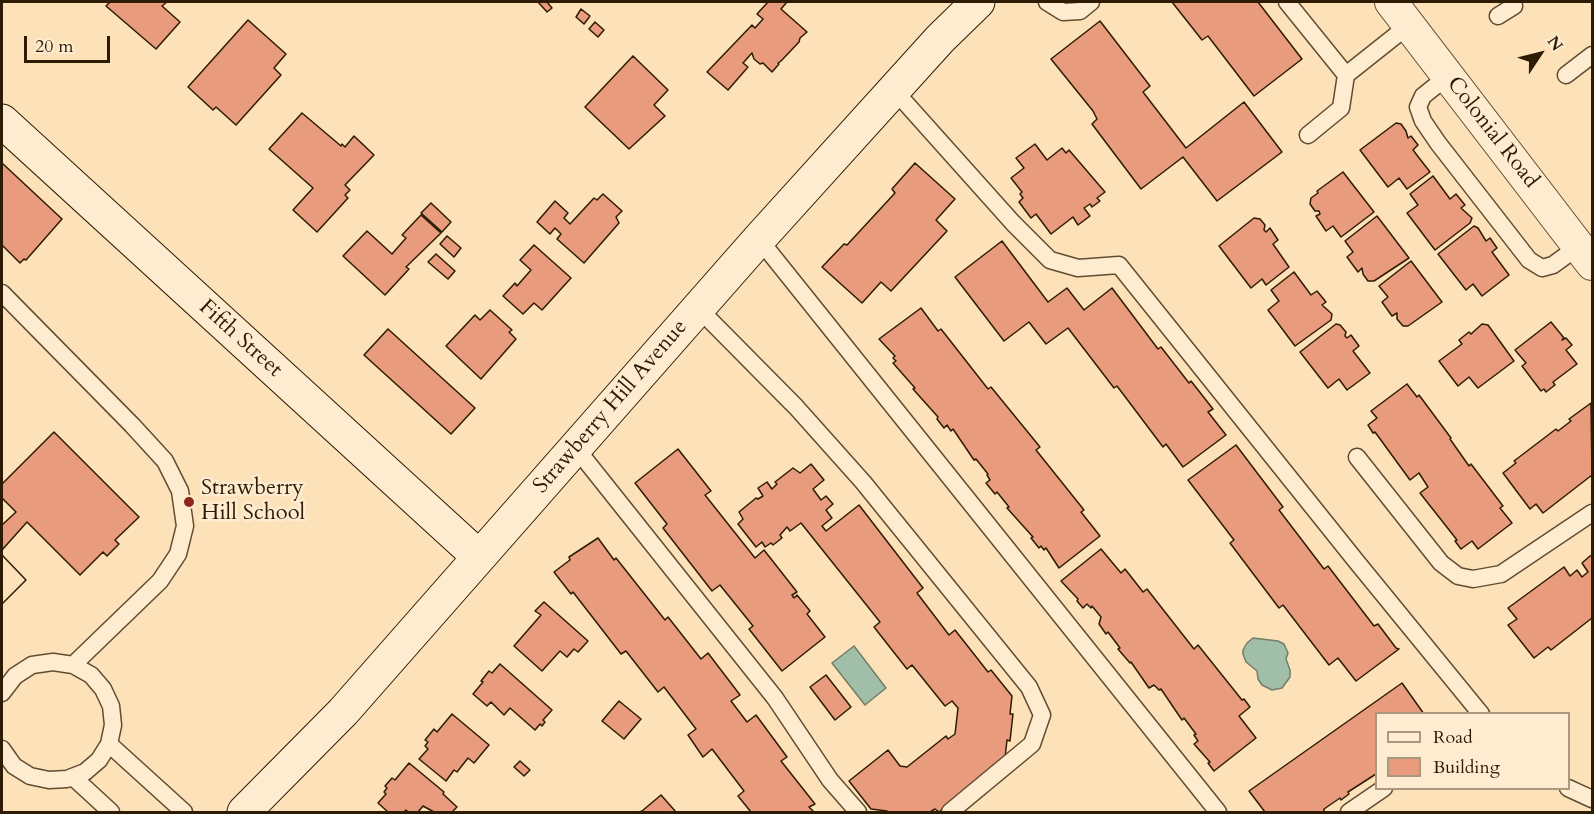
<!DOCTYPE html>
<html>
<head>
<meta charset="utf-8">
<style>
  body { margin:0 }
  #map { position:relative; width:1594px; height:814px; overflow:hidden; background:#fde1b8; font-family:Cardo,serif }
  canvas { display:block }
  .frame { position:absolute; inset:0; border:3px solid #2d1b03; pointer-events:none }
  .legend { position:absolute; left:1375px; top:712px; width:195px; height:78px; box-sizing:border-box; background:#feecd1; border:2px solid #aa987f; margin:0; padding:8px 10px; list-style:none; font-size:18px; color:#2d1b03 }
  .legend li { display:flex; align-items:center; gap:12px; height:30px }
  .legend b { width:30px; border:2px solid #aa987f }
  .north { position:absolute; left:1510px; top:24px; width:60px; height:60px; -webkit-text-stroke:4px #feecd1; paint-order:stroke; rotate:55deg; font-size:16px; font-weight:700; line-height:24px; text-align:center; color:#2d1b03 }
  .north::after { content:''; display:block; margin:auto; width:21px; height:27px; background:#2d1b03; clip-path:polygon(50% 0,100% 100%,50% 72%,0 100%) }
  .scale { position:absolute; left:24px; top:36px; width:86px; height:27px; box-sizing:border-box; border:3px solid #2d1b03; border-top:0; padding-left:8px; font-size:18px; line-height:21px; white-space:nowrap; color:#2d1b03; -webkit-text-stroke:4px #feecd1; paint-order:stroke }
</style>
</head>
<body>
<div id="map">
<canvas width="1594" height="814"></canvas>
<div class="frame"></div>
<ul class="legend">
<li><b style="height:8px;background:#feecd1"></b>Road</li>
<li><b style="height:16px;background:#e89b7d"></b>Building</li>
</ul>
<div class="north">N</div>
<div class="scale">20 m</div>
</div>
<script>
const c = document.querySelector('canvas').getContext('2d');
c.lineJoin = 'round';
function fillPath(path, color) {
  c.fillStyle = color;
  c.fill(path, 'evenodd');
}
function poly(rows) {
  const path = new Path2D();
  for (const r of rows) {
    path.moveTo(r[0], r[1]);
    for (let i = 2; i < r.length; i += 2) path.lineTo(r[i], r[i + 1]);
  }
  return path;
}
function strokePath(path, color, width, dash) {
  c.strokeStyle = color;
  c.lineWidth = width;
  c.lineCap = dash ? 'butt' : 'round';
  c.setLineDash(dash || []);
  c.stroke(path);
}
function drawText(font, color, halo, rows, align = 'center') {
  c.font = font + ' Cardo,serif';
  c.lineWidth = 5;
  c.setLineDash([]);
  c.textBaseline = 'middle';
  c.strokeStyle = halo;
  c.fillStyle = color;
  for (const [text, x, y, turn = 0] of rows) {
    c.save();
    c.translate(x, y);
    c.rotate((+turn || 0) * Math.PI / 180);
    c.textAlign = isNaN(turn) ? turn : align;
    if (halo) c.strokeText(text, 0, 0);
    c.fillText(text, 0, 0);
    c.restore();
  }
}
const water = poly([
  [1253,638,1278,641,1284,644,1288,653,1286,659,1290,670,1290,677,1282,688,1272,690,1262,685,1258,679,1257,671,1246,662,1243,654,1243,650,1247,643,1253,638],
  [854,646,886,688,865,705,832,663,854,646]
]);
const building = poly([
  [110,2,167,2,162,6,180,22,156,49,106,6,110,2],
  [538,2,547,2,552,8,547,12,538,2],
  [768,2,787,2,781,9,807,32,800,38,799,42,781,61,778,63,779,64,772,72,763,63,760,64,754,59,752,53,743,63,748,67,728,90,707,72,752,25,755,28,763,19,757,14,768,2],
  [1172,2,1258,2,1302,59,1254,96,1208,36,1202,40,1172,2],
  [581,9,590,16,584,24,576,17,581,9],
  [248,20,286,54,274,68,281,75,236,125,216,107,213,110,188,87,248,20],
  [1100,21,1150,86,1143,92,1186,148,1244,102,1282,152,1217,201,1183,157,1141,189,1092,124,1097,119,1093,111,1051,59,1100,21],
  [595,22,604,30,598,37,589,29,595,22],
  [633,56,668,90,654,105,665,116,629,149,585,107,633,56],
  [302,113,341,146,342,144,345,147,354,136,374,155,345,185,350,190,345,195,348,198,317,232,293,210,313,188,269,149,302,113],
  [1396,123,1401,124,1406,131,1408,138,1411,136,1418,145,1413,150,1430,172,1407,189,1399,178,1388,187,1360,150,1396,123],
  [1035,144,1047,160,1062,148,1066,153,1069,150,1105,192,1097,198,1100,201,1092,207,1090,204,1084,208,1090,216,1078,225,1073,217,1051,234,1036,214,1031,218,1019,202,1023,198,1020,194,1022,192,1011,178,1024,168,1016,158,1035,144],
  [2,163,62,219,26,260,24,259,20,263,2,245,2,163],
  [915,163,955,199,936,220,947,231,891,291,881,282,862,303,822,267,844,244,847,245,895,193,892,189,915,163],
  [1343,172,1374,212,1341,237,1333,226,1326,231,1316,216,1320,214,1319,211,1315,211,1310,204,1311,198,1318,193,1317,191,1343,172],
  [1433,176,1450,199,1456,194,1465,205,1461,208,1472,218,1470,223,1435,250,1407,213,1418,205,1410,194,1433,176],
  [603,194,622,211,616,217,619,223,584,263,557,239,561,234,555,228,550,234,537,222,555,201,568,213,564,218,570,224,594,198,597,200,603,194],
  [431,203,451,222,442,232,421,213,431,203],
  [421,215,441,233,406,267,409,269,385,295,343,256,367,231,392,254,406,238,402,235,421,215],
  [1377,216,1409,258,1374,281,1368,281,1363,274,1362,268,1358,272,1347,257,1353,252,1345,241,1377,216],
  [1254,218,1260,219,1265,225,1264,230,1266,232,1270,228,1278,240,1273,244,1289,267,1266,285,1262,279,1251,288,1219,246,1254,218],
  [1474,226,1478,228,1486,241,1490,238,1497,248,1492,252,1509,275,1482,296,1473,284,1466,290,1438,254,1474,226],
  [447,236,461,248,454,257,440,244,447,236],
  [1002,241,1048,302,1067,288,1084,310,1112,288,1158,349,1161,347,1189,383,1191,381,1213,409,1208,412,1226,435,1183,467,1166,444,1163,447,1117,386,1114,388,1068,328,1046,344,1029,322,1004,341,955,277,1002,241],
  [534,245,571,278,542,310,534,303,523,314,503,296,515,283,517,286,531,270,520,260,534,245],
  [436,254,455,271,448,279,428,262,436,254],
  [1411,261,1442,302,1408,326,1403,326,1397,319,1397,313,1392,316,1382,302,1388,297,1379,286,1411,261],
  [1294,272,1311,295,1317,291,1326,302,1322,305,1332,314,1331,320,1295,346,1268,310,1279,301,1271,290,1294,272],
  [921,308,938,331,941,329,988,389,991,387,1040,447,1036,450,1084,510,1081,512,1100,536,1059,568,1046,548,1044,550,1041,546,1039,548,1031,538,1033,537,1007,508,1009,507,997,492,995,494,986,483,990,480,987,475,988,474,976,459,974,460,953,429,951,431,947,425,944,428,937,419,938,417,913,389,915,388,893,363,896,361,893,358,895,356,879,339,921,308],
  [490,310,512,330,509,332,516,339,481,379,446,346,475,315,480,320,490,310],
  [1551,322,1564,338,1562,340,1566,338,1572,345,1566,350,1577,364,1553,382,1555,385,1546,392,1544,389,1541,391,1522,366,1526,363,1515,350,1551,322],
  [1336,324,1340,325,1346,332,1345,336,1347,338,1351,335,1359,346,1353,351,1370,373,1347,390,1339,379,1328,388,1300,352,1336,324],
  [1482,324,1488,325,1514,361,1478,388,1469,377,1458,386,1439,361,1462,344,1459,340,1469,332,1471,334,1482,324],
  [388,329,475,408,451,434,364,355,388,329],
  [1407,384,1417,397,1419,395,1451,438,1450,439,1469,466,1471,464,1503,506,1500,508,1512,523,1478,549,1472,541,1461,549,1455,541,1457,540,1420,493,1428,487,1419,473,1410,480,1375,432,1373,433,1368,425,1377,418,1371,411,1407,384],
  [1591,403,1592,475,1543,513,1536,504,1530,509,1503,473,1516,463,1514,461,1556,429,1558,431,1571,421,1569,419,1591,403],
  [54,432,139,517,115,540,119,544,107,556,103,552,80,575,27,522,2,550,2,525,16,512,2,498,2,484,54,432],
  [1236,445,1283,507,1279,510,1324,569,1328,566,1374,626,1378,624,1396,648,1399,649,1356,681,1338,658,1329,665,1283,605,1279,608,1230,543,1234,540,1188,480,1236,445],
  [678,449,711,491,705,495,755,558,764,550,797,592,792,595,794,598,797,595,810,611,807,614,825,637,782,671,749,629,753,626,720,585,712,591,663,528,667,524,635,483,678,449],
  [811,464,824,480,813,489,821,500,826,496,833,504,826,510,832,518,822,526,826,531,859,505,923,588,917,593,949,635,955,630,988,672,991,670,1012,696,1010,714,1013,714,1010,741,1007,740,1005,758,939,812,935,809,930,812,886,812,887,811,871,809,849,781,888,750,900,766,907,767,946,736,948,739,955,734,958,708,952,701,945,706,912,665,907,669,874,627,880,622,801,523,790,531,787,527,780,535,782,538,773,545,771,543,765,547,762,542,756,547,738,524,743,519,739,512,756,498,758,499,763,496,758,488,767,482,772,489,777,484,775,482,793,468,800,473,811,464],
  [598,538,614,560,616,558,665,620,668,617,701,659,708,653,740,695,731,701,747,722,756,715,787,757,781,761,815,804,809,807,814,812,751,812,738,796,744,791,712,749,703,757,688,735,696,729,664,687,658,692,626,651,621,654,573,592,571,594,554,572,570,560,569,557,598,538],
  [1101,549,1121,573,1125,569,1143,592,1147,589,1194,649,1198,645,1242,700,1244,699,1250,707,1239,716,1256,738,1214,771,1208,763,1210,762,1194,744,1198,741,1194,735,1196,734,1184,718,1182,720,1161,689,1159,690,1154,685,1149,688,1131,662,1130,663,1118,649,1120,648,1108,632,1106,634,1099,624,1101,617,1092,606,1091,608,1087,604,1083,608,1077,601,1078,599,1061,581,1101,549],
  [2,555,26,580,2,604,2,555],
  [2,555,26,580,2,604,2,555],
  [1590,556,1592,556,1592,618,1551,650,1548,647,1534,658,1508,625,1517,619,1508,608,1564,567,1570,576,1577,570,1582,577,1588,572,1582,563,1590,556],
  [544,602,588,641,578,652,574,649,567,657,560,651,542,671,514,646,541,615,535,611,544,602],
  [500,664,552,710,543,720,545,722,542,726,540,724,535,730,510,708,504,715,491,702,487,706,473,694,483,682,481,681,489,671,492,673,500,664],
  [826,675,851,707,835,720,810,687,826,675],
  [1402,683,1424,714,1376,714,1376,774,1348,792,1349,794,1341,800,1340,798,1324,809,1324,812,1265,812,1249,791,1402,683],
  [619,701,641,719,624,739,602,721,619,701],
  [452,714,489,745,474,763,468,758,457,772,454,770,446,781,419,759,428,749,425,746,428,742,425,740,434,729,437,732,452,714],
  [520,761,530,770,524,776,514,767,520,761],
  [409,763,444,792,443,794,457,807,452,812,434,812,423,806,418,812,408,812,406,810,404,812,388,812,378,803,386,794,384,792,387,788,385,786,392,778,395,780,409,763],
  [661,795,676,812,639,812,642,811,661,795]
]);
const lane = poly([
  [1047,2,1063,12,1080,11,1091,2],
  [1287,2,1346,75],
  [1498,16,1514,6],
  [1566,75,1592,55],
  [1448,76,1423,96,1418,107,1423,121,1438,143,1529,260,1542,268,1553,265,1579,246],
  [894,90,1013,223,1050,260,1078,268,1119,265,1356,561,1481,714],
  [1308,135,1341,108,1346,75,1409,25],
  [759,239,1218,812],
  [2,293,132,425,165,461,180,491,185,526,178,554,160,581,73,665],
  [698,308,796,407,863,482,1029,687,1042,715,1032,744,950,812],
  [575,447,775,698,830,780,858,812],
  [1357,457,1441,563,1458,576,1473,579,1501,574,1592,513],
  [2,693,15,676,32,665,53,662,73,665,91,675,103,689,111,706,113,725,109,744,99,760,85,772,67,779,49,780,30,776,14,766,2,749],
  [109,744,184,812],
  [73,777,111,812],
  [1568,788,1592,799],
  [1349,812,1384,788]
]);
const street = poly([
  [1391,2,1592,264]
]);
const secondary = poly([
  [2,121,479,557],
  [244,812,343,712,759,239,940,39,978,2]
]);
const markers = [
  [189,502,6,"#8f2418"]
];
const streetNames = [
  ["Colonial Road",1492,133,52],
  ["Fifth Street",240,339,42],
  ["Strawberry Hill Avenue",611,407,-49]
];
const poiNames = [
  ["Strawberry",201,489],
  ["Hill School",201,514]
];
fillPath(water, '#a1bea9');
strokePath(water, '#737d67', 1.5);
fillPath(building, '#e89b7d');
strokePath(building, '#2d1b03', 1.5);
strokePath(lane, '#614c30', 19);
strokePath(street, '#614c30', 34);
strokePath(secondary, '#2d1b03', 35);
strokePath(lane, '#feecd1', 16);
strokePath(street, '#feecd1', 32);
strokePath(secondary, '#feecd1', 33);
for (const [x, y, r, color] of markers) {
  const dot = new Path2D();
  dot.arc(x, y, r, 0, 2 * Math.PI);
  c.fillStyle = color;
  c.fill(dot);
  strokePath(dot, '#feecd1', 2);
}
drawText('22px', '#2d1b03', '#feecd1', streetNames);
drawText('22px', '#2d1b03', '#feecd1', poiNames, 'left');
</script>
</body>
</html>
